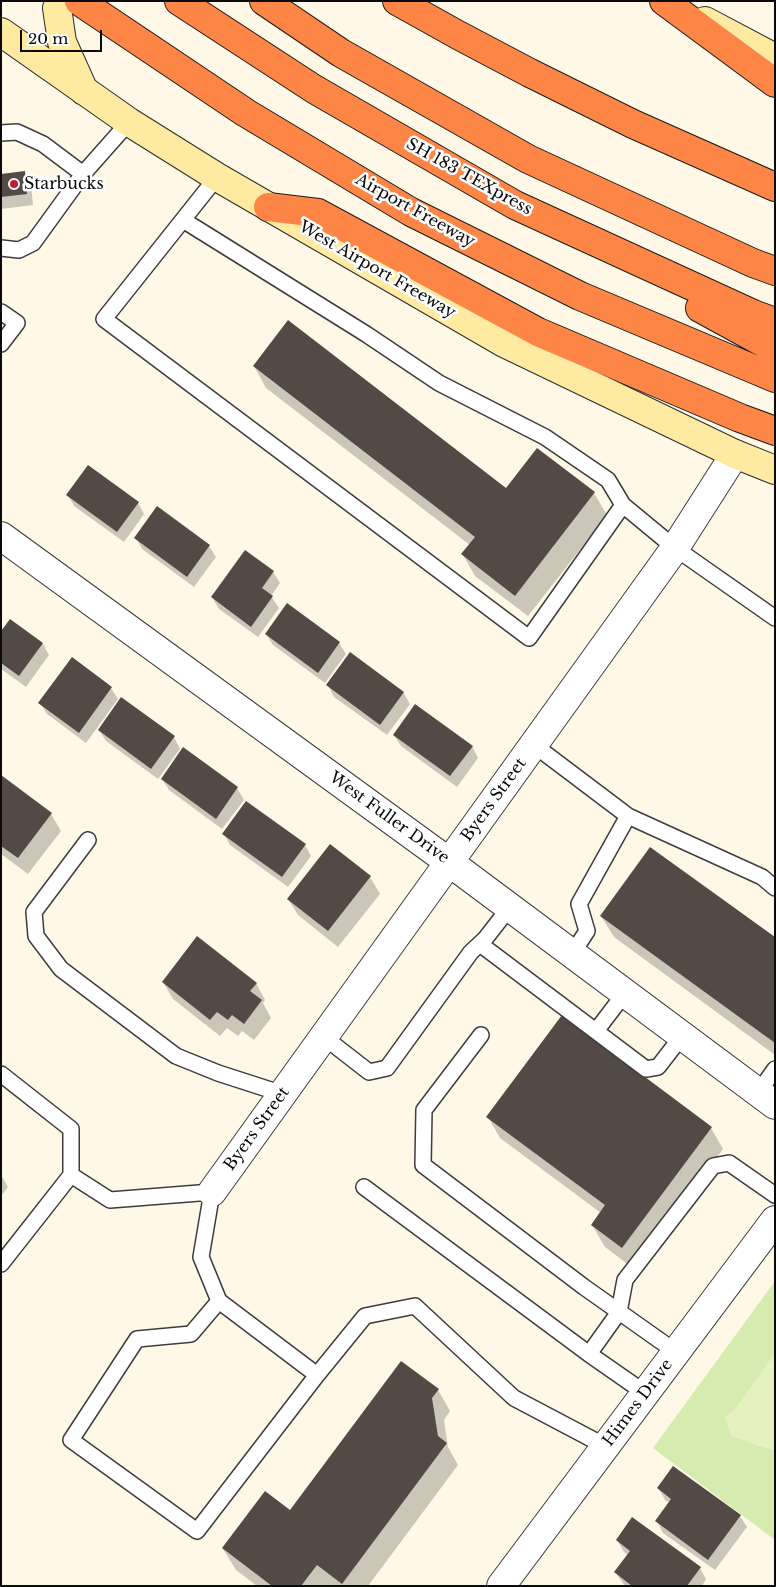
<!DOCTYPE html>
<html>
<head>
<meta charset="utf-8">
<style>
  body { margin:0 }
  #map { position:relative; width:776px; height:1587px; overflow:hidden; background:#fff8e7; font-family:"Libre Baskerville",serif }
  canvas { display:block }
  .frame { position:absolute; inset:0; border:2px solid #0a0a0a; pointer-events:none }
  .scale { position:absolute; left:20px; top:30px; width:82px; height:22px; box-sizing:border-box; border:2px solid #0a0a0a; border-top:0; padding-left:6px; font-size:15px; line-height:18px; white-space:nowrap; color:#0a0a0a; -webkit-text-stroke:4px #fff; paint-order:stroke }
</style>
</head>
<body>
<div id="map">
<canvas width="776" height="1587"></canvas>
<div class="frame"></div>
<div class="scale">20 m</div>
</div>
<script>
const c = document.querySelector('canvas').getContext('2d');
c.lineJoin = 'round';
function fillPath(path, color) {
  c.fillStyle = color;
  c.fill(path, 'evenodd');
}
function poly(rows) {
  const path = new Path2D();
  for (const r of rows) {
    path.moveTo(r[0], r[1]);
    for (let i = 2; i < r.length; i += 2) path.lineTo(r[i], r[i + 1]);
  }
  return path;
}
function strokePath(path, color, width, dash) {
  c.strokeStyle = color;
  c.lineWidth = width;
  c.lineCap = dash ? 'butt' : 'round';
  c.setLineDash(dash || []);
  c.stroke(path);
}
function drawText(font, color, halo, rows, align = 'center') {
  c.font = font + ' "Libre Baskerville",serif';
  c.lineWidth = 5;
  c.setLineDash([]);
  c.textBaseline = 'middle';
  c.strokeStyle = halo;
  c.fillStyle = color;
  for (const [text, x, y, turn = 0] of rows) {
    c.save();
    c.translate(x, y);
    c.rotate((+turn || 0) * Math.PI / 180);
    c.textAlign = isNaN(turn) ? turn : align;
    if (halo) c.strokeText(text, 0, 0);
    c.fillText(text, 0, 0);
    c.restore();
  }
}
const green = poly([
  [775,1281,775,1540,653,1448]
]);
const pitch = poly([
  [775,1353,775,1450,762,1447,731,1436,725,1417,736,1408]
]);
const shadow = poly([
  [24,173,31,184,33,205,1,209,1,175],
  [254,366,506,490,538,449,594,493,607,515,528,616,475,576,463,555,470,545,266,388],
  [68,495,138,503,144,514,124,542,74,506],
  [136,538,209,546,216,557,194,587,142,549],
  [245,552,273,572,280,583,271,596,279,608,258,637,219,609,212,597],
  [10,621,43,644,49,655,26,687,1,669,1,633],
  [266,634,339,643,346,654,325,683,273,645],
  [328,685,403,692,410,704,387,735,334,697],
  [111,688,118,699,86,743,47,714,40,703],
  [99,730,174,737,180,749,158,779,106,741],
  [394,735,472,746,478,758,457,787,401,746],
  [184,749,237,788,244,800,222,829,169,790,162,779],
  [1,776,51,814,61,831,28,874,1,854],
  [224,834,305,845,311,856,288,887,230,845],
  [370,877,380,894,338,947,298,915,288,899],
  [601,916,775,938,775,1055,614,937],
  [163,982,256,983,265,1000,263,1003,271,1018,254,1040,242,1031,238,1036,227,1028,220,1036,173,999],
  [488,1117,711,1128,723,1149,634,1269,605,1247,592,1225,601,1213,500,1138],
  [1,1175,8,1187,1,1196],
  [438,1390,450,1411,444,1420,448,1447,458,1465,368,1586,257,1586,236,1570,223,1549,291,1512],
  [659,1489,740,1516,747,1527,715,1570,663,1533,657,1521,670,1503,665,1500],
  [617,1540,700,1568,706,1579,702,1586,625,1586,615,1572,628,1555,624,1552]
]);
const building = poly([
  [25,171,27,194,1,197,1,174],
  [288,320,506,488,537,448,595,492,515,596,461,554,475,537,253,366],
  [88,465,139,502,117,532,66,495],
  [157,506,210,545,187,577,134,538],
  [245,550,274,571,262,588,273,596,251,627,211,597],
  [287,603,340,642,318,673,265,634],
  [10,619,43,643,19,676,1,663,1,631],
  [350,652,404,692,380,725,326,685],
  [72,657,112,687,79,733,38,703],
  [121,697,175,736,151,769,98,730],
  [415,704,473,746,450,776,393,735],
  [183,747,238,787,216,819,161,779],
  [1,775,52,813,18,858,1,846],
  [246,801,306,844,282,877,222,834],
  [330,844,371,876,328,931,287,899],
  [650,847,775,937,775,1043,600,916],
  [197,936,257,983,250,991,262,1000,244,1024,232,1015,228,1020,217,1012,210,1020,162,982],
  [562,1015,712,1127,622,1248,591,1225,605,1205,486,1117],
  [401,1361,439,1389,432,1398,438,1436,447,1443,342,1584,317,1565,301,1586,272,1586,222,1548,265,1491,290,1510],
  [673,1466,741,1515,708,1560,655,1521,671,1499,657,1488],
  [632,1517,701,1567,687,1586,632,1586,614,1572,630,1551,616,1540]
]);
const lane = poly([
  [1,133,17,132,43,144,83,174],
  [217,177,104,319,529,638,623,505,675,548,775,618],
  [183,220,366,334,439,383,545,437,608,480,623,505],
  [1,248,19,250,33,243,83,174,129,122],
  [1,312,17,323,1,344],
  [534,745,628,816,762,877,775,888],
  [88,840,34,912,36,936,61,969,176,1056,218,1073,283,1094],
  [480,944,646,1069,658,1067,682,1036],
  [572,954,587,931,579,904,628,816],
  [596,1031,625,993],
  [481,1035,424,1110,423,1165,584,1287,676,1352],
  [324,1037,369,1072,387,1068,471,952,485,939,510,907],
  [1,1074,71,1129,71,1175,1,1264],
  [758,1093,775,1069],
  [71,1175,110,1200,212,1192,201,1257,219,1301,317,1375,197,1531,71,1440,137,1339,191,1334,219,1301],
  [364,1187,589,1354],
  [317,1375,365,1316,415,1306,514,1398,605,1446],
  [645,1393,589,1354,619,1312,625,1280,713,1166,729,1163,775,1195]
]);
const street = poly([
  [1,536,449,862,775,1105],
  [212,1192,675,548,735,454],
  [501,1586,775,1220]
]);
const secondary = poly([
  [62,1,57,8,62,42,84,91],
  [705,21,775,58],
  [1,32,129,122,217,177,504,343,735,454,775,470]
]);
const highway = poly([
  [79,1,246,113,411,212,580,296,775,378],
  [179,1,314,89,515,205,753,314,775,322],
  [264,1,341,53,528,159,753,263,775,271],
  [397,1,458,35,530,73,633,124,775,187],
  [664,1,775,83],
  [268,207,318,213,538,332,740,418,775,431],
  [700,308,775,349]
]);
const markers = [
  [14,184,5,"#c11c36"]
];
const streetNames = [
  ["SH 183 TEXpress",469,177,29],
  ["Airport Freeway",415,211,29],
  ["West Airport Freeway",377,270,30],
  ["Byers Street",494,800,-54],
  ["West Fuller Drive",389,818,36],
  ["Byers Street",257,1129,-54],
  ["Himes Drive",638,1403,-53]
];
const poiNames = [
  ["Starbucks",24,184]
];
fillPath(green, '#d5ebb0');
fillPath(pitch, '#e6f1c2');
fillPath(shadow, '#0003');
fillPath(building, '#534a46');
strokePath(lane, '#3d3d3d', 18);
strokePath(street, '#3d3d3d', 30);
strokePath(secondary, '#2c2c2c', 30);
strokePath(highway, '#1b1b1b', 30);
strokePath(lane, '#fff', 15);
strokePath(street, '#fff', 28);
strokePath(secondary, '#ffeaa2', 28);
strokePath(highway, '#fd8647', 28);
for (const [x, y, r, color] of markers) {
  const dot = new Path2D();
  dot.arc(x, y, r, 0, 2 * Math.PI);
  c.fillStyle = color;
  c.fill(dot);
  strokePath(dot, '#fff', 2);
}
drawText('16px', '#0a0a0a', '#fff', streetNames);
drawText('16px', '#0a0a0a', '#fff', poiNames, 'left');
</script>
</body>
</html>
